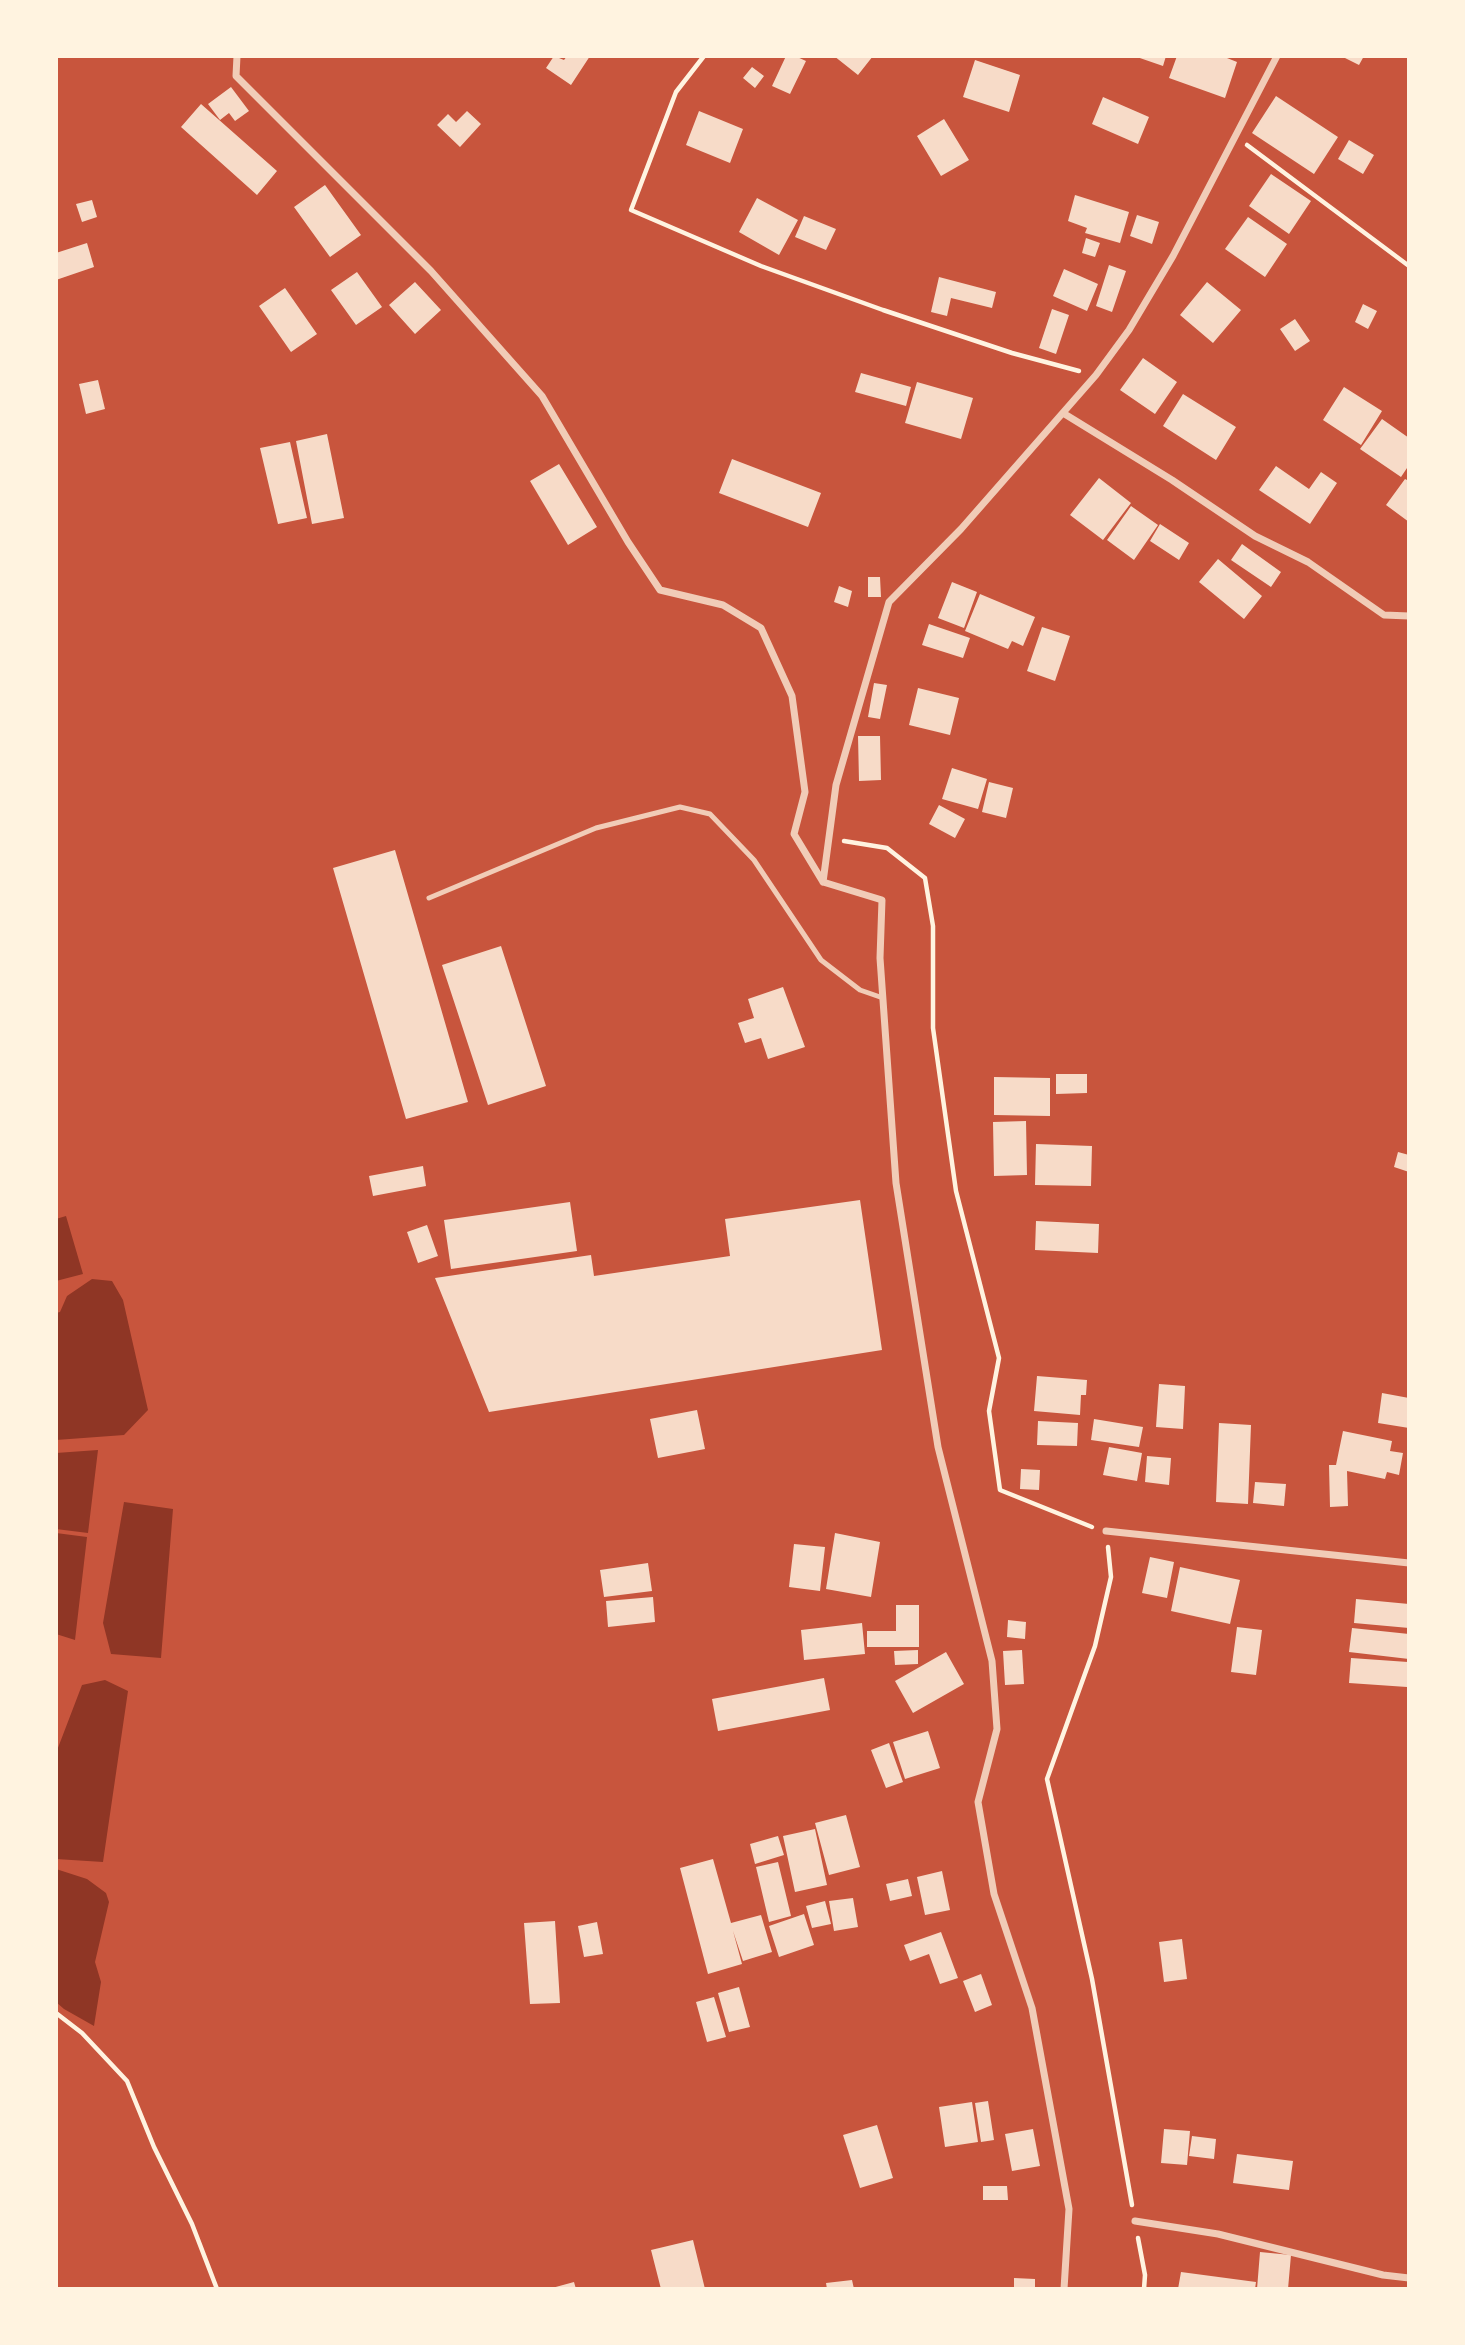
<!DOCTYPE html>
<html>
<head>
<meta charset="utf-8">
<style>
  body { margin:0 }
  #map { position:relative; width:1465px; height:2345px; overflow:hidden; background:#c8553d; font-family:"Noto Serif",serif }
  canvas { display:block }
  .frame { position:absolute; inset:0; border:58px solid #fff3e0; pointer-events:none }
</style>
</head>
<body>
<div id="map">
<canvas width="1465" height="2345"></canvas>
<div class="frame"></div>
</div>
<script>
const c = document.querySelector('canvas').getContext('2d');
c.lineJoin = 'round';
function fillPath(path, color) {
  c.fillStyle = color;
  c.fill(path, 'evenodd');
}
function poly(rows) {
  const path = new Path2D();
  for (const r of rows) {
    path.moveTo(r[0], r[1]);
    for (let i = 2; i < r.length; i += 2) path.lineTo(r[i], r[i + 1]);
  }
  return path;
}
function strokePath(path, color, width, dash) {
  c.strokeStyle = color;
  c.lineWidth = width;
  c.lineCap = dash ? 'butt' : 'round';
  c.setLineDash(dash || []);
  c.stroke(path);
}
const water = poly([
  [66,1216,83,1274,56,1281,56,1219],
  [92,1279,112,1281,123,1300,148,1410,124,1435,56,1440,56,1313,60,1312,67,1296],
  [98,1450,88,1533,56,1529,56,1453],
  [124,1502,173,1509,161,1658,111,1654,103,1623],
  [56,1533,87,1537,75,1640,56,1634],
  [105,1680,128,1691,103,1862,56,1859,56,1753,82,1685],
  [56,1869,87,1879,106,1893,109,1902,95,1962,101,1982,94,2026,64,2009,56,2002]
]);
const building = poly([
  [554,56,564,60,567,56,590,56,571,85,546,68],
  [786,56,795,56,806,61,790,94,772,86],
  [834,56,873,56,858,75],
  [1134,56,1166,56,1163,66],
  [1177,56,1222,56,1237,62,1225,98,1169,78],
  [1341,56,1364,56,1359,65],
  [975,60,1020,75,1009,112,963,97],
  [752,67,764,76,755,88,743,78],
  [231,87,249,111,235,121,229,113,220,120,208,104],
  [1276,96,1338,137,1314,174,1252,133],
  [1103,97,1149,117,1138,144,1092,124],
  [201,104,277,171,257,195,181,127],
  [467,111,481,124,460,147,437,125,448,114,456,122],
  [699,111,743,129,730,163,686,145],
  [944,119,969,160,941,176,917,136],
  [1349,140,1374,155,1363,174,1338,159],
  [1271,174,1311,201,1289,234,1249,206],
  [325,185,361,235,330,257,294,207],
  [1075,195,1129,212,1120,243,1085,233,1087,228,1068,221],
  [757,198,798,220,779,255,739,232],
  [92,200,97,217,82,222,76,204],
  [1137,215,1159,222,1152,244,1130,236],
  [804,216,836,229,826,250,795,237],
  [1248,217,1287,244,1265,277,1225,249],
  [1086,238,1100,243,1095,257,1082,253],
  [87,243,94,267,56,280,56,253],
  [1109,265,1126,271,1112,312,1096,306],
  [1064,269,1098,284,1087,311,1053,296],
  [357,272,382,307,356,325,331,290],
  [939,277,996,292,992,308,951,298,947,316,931,312],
  [415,282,441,310,415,334,389,305],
  [1207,282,1241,310,1213,343,1180,315],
  [285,288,317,334,291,352,259,306],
  [1363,304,1377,311,1368,329,1355,322],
  [1052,309,1069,315,1056,354,1039,348],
  [1295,319,1310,341,1295,351,1280,329],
  [1143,358,1177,382,1155,414,1120,390],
  [861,373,911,387,906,406,855,392],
  [98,380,105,409,86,414,79,384],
  [917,382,973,398,961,439,905,423],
  [1344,387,1382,411,1361,445,1323,420],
  [1183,394,1236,427,1216,460,1163,426],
  [1382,419,1409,438,1409,465,1401,477,1360,449],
  [327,434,344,518,312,524,296,441],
  [290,442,307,518,278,524,260,448],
  [732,459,821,493,808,527,719,493],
  [559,464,597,527,568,545,530,481],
  [1276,466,1309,489,1321,472,1337,483,1310,524,1259,490],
  [1099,478,1131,503,1103,540,1070,515],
  [1405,479,1409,481,1409,522,1386,505],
  [1131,506,1158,525,1134,560,1107,540],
  [1160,524,1189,543,1179,560,1150,541],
  [1242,544,1281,572,1271,587,1231,560],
  [1218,559,1262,596,1244,619,1199,582],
  [868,577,880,577,881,597,868,597],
  [952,582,977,592,964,628,938,618],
  [839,586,852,591,848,607,834,602],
  [980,594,1035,617,1023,646,1012,641,1008,649,965,631],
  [929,624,970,638,963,658,922,645],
  [1042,627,1070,636,1055,681,1027,671],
  [874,683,887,685,880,719,868,717],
  [918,688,959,698,950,735,909,725],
  [858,736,880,736,881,780,859,781],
  [952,768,987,779,978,809,942,799],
  [989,782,1013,788,1006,818,982,812],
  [939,805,965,819,955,838,929,824],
  [395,850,468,1102,406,1119,333,868],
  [501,946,546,1086,488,1105,442,965],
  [783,987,805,1047,768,1059,761,1038,745,1043,738,1023,754,1018,748,999],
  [1056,1074,1087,1074,1087,1093,1056,1094],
  [994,1077,1050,1078,1050,1116,994,1115],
  [1026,1121,1027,1175,994,1176,993,1122],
  [1036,1144,1092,1146,1091,1186,1035,1185],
  [1398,1152,1409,1155,1409,1172,1394,1167],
  [423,1166,426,1186,373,1196,369,1176],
  [860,1200,882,1350,489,1412,435,1278,591,1255,594,1276,730,1256,725,1219],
  [570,1202,577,1251,451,1269,444,1220],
  [1036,1221,1099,1224,1098,1253,1035,1250],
  [427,1225,438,1256,418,1263,407,1232],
  [1037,1376,1087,1380,1086,1395,1081,1395,1080,1415,1034,1411],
  [1159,1384,1185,1386,1183,1429,1156,1427],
  [1382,1393,1409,1398,1409,1428,1378,1423],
  [697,1410,705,1449,658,1458,650,1419],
  [1094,1419,1143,1427,1139,1447,1091,1440],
  [1038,1421,1078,1423,1077,1446,1037,1445],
  [1219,1423,1251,1425,1248,1504,1216,1502],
  [1343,1431,1392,1441,1390,1451,1403,1453,1399,1475,1387,1472,1385,1479,1347,1471,1348,1506,1330,1507,1329,1465,1336,1465],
  [1109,1447,1142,1453,1137,1481,1103,1475],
  [1147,1456,1171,1458,1169,1485,1145,1482],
  [1021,1469,1040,1470,1039,1490,1020,1489],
  [1255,1482,1286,1484,1284,1506,1253,1503],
  [835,1533,880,1542,871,1597,826,1589],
  [794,1544,825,1547,820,1591,789,1587],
  [1150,1557,1174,1562,1167,1598,1142,1593],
  [648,1563,652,1591,604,1597,600,1570],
  [1180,1567,1240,1580,1230,1624,1171,1611],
  [653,1597,655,1622,608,1627,606,1601],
  [1356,1599,1409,1604,1409,1628,1354,1623],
  [896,1605,919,1605,919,1647,867,1647,867,1631,896,1631],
  [1008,1620,1026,1622,1025,1639,1007,1637],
  [862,1623,865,1654,804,1660,801,1630],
  [1237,1627,1262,1630,1256,1675,1231,1672],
  [1352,1628,1409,1634,1409,1659,1349,1652],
  [918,1650,918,1664,895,1665,894,1651],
  [1022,1650,1024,1684,1005,1685,1003,1651],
  [946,1652,964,1684,913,1713,895,1681],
  [1351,1658,1408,1662,1407,1687,1349,1683],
  [824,1678,830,1710,718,1731,712,1699],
  [928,1731,940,1768,905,1779,893,1742],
  [889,1743,903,1782,886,1788,871,1750],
  [846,1815,860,1867,829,1875,815,1823],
  [815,1829,827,1885,795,1892,783,1836],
  [778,1836,784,1855,755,1864,750,1844],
  [713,1859,731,1923,761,1915,772,1952,743,1961,733,1931,742,1964,708,1974,680,1868],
  [778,1862,791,1916,769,1922,756,1867],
  [942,1871,950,1910,925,1915,917,1877],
  [908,1879,912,1896,890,1901,886,1884],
  [853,1898,858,1927,834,1931,829,1901],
  [825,1901,831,1924,812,1928,806,1906],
  [804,1914,814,1945,779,1957,769,1926],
  [555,1921,560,2003,530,2004,524,1923],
  [597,1922,603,1954,584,1957,578,1926],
  [941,1932,958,1978,940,1984,929,1954,910,1961,904,1945],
  [1182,1939,1187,1979,1164,1982,1159,1942],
  [981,1974,992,2005,975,2012,963,1981],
  [739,1987,750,2027,729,2032,718,1993],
  [714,1997,726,2037,707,2042,696,2002],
  [988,2101,994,2140,981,2142,975,2103],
  [972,2102,978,2142,945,2147,939,2107],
  [877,2125,893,2178,860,2188,843,2135],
  [1033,2129,1040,2166,1012,2171,1005,2134],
  [1164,2129,1190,2131,1187,2165,1161,2163],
  [1192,2136,1216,2139,1214,2159,1189,2156],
  [1237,2154,1293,2161,1289,2190,1233,2183],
  [983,2186,1007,2186,1008,2200,983,2200],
  [693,2240,705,2289,661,2289,651,2250],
  [1260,2252,1291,2255,1288,2289,1257,2289],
  [1181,2272,1256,2282,1255,2289,1178,2289],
  [1014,2278,1035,2279,1035,2289,1014,2289],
  [852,2280,854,2289,827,2289,826,2283],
  [574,2282,576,2289,552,2289,552,2288]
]);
const path = poly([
  [704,56,676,92,631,210,761,266,883,310,1012,353,1079,371],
  [1247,145,1409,266],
  [844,841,887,848,925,878,933,926,933,1028,956,1191,999,1358,989,1411,1000,1490,1092,1527],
  [1108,1547,1111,1577,1095,1646,1047,1779,1092,1979,1132,2205],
  [56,2013,82,2033,127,2081,154,2147,192,2224,217,2289],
  [1138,2238,1145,2275,1144,2289]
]);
const service = poly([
  [429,898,596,828,680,807,710,814,754,860,821,960,860,990,883,998]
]);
const minor = poly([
  [237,56,236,76,431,271,542,396,628,542,660,590,723,605,761,628,792,696,805,792,794,834,823,882],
  [1063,413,1172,480,1255,536,1308,562,1384,615,1409,616],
  [1106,1531,1409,1563],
  [1135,2221,1218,2234,1383,2275,1409,2278],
  [1064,2289,1069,2209,1032,2008,994,1894,978,1802,997,1729,992,1661,938,1447,896,1183,880,958,882,900,823,882,836,785,889,602,961,529,1096,375,1129,330,1173,256,1277,56]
]);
fillPath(water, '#8f3625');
fillPath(building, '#f7dbc8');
strokePath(path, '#fff3e0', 4.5);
strokePath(service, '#f1ccb7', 5);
strokePath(minor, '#f1ccb7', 7);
</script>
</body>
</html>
